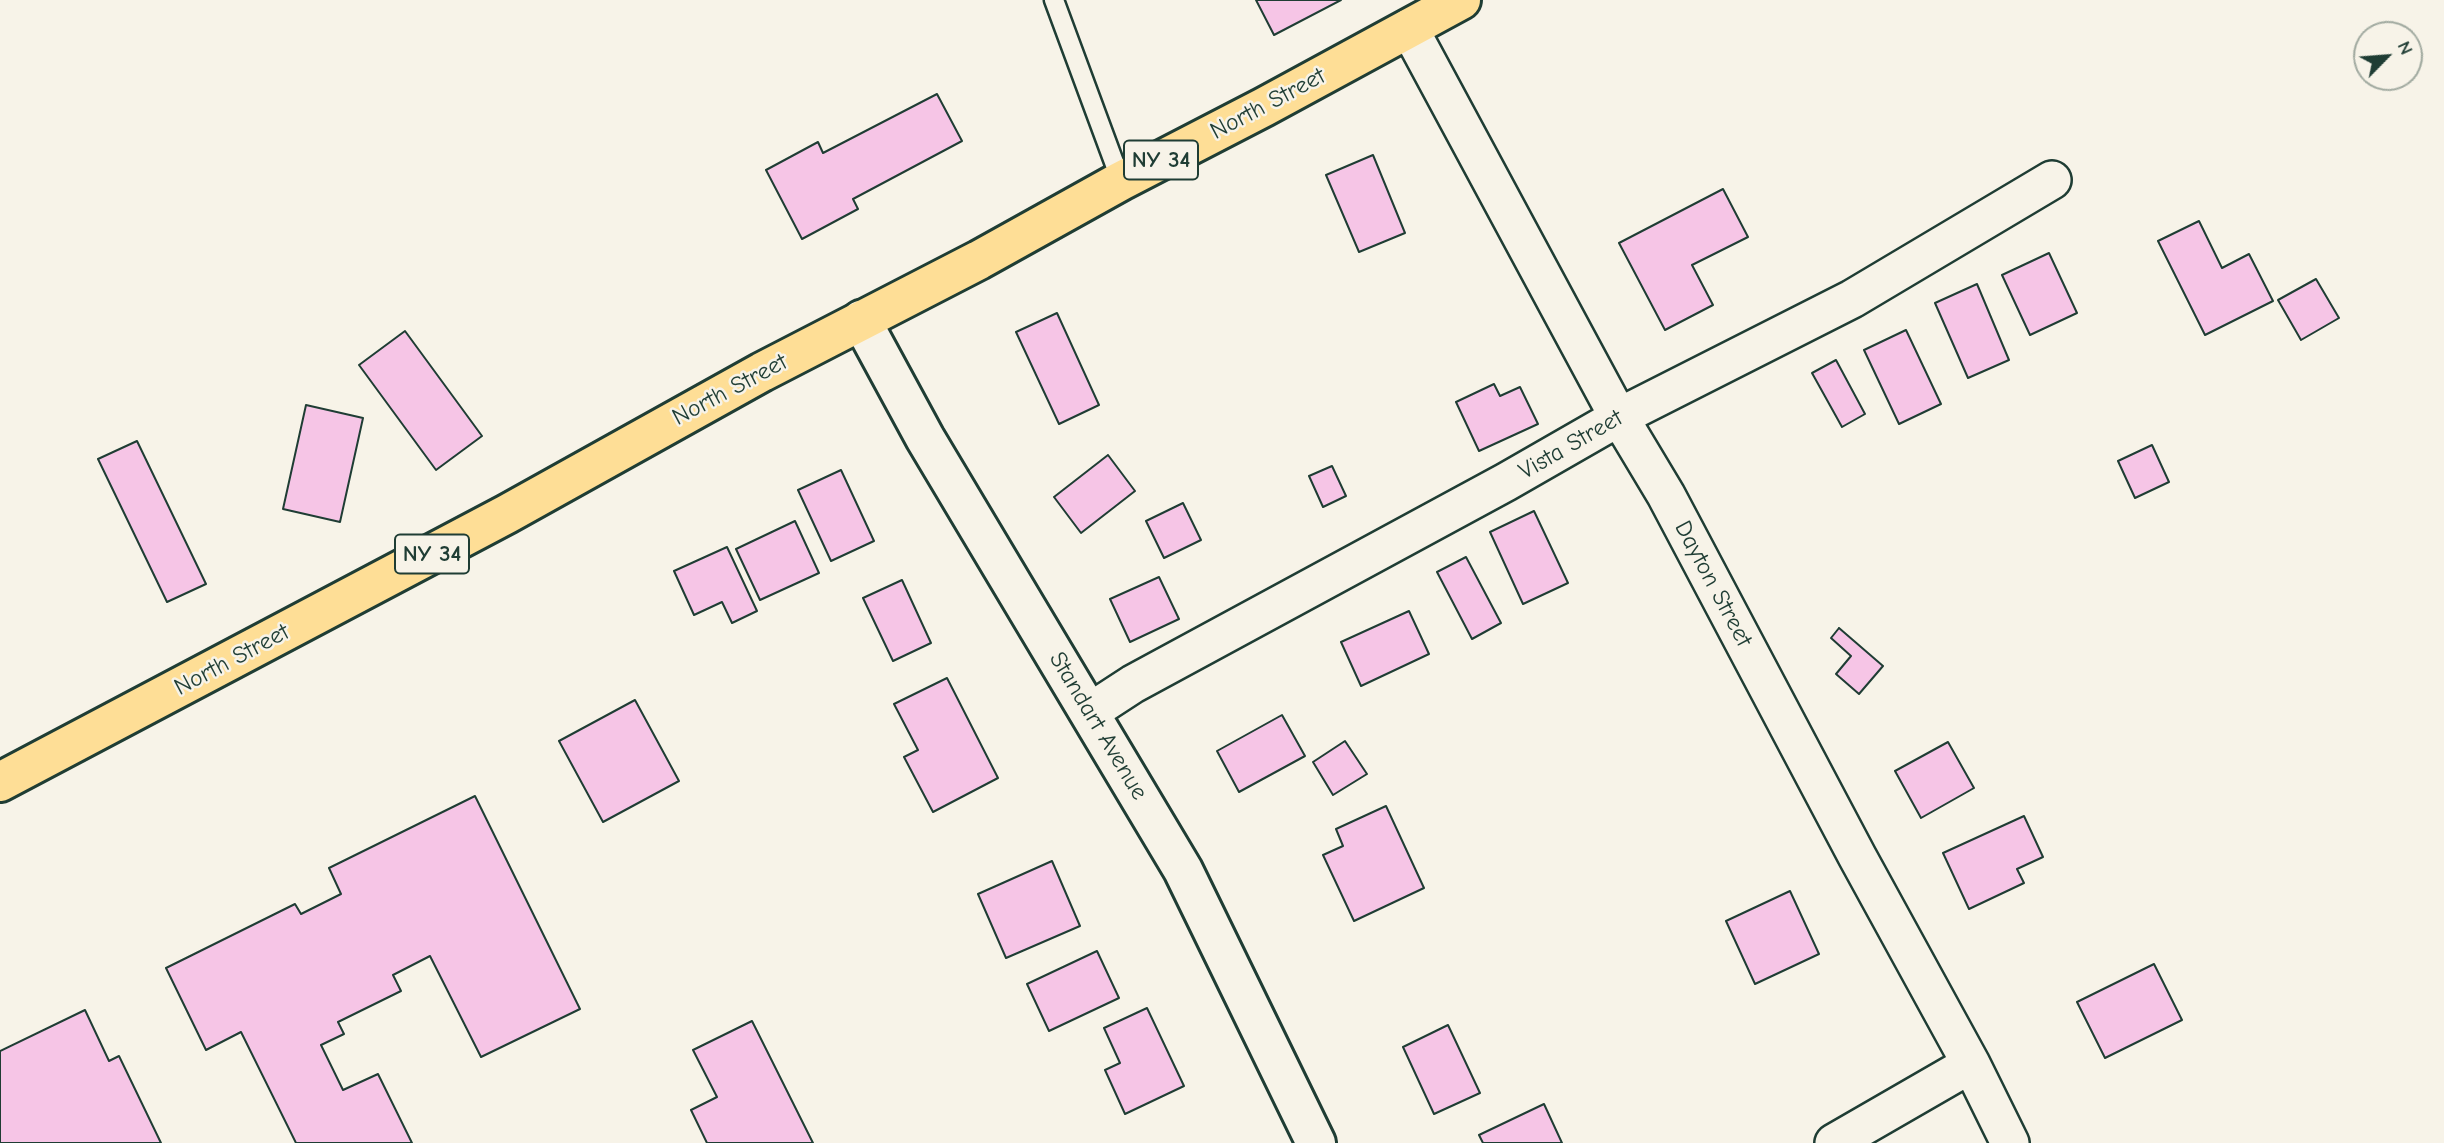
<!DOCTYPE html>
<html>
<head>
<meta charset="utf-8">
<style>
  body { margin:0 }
  #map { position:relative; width:2444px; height:1143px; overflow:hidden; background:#f7f3e8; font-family:"Comic Neue",sans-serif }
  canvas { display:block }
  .north { position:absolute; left:2353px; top:21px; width:70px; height:70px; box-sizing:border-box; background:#f7f3e8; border:2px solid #a1aaa0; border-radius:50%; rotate:65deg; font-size:19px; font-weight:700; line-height:28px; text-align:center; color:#1f3d34 }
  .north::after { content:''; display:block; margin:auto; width:24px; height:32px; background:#1f3d34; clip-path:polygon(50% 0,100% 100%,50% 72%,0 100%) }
</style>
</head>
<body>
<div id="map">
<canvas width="2444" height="1143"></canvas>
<div class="north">N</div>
</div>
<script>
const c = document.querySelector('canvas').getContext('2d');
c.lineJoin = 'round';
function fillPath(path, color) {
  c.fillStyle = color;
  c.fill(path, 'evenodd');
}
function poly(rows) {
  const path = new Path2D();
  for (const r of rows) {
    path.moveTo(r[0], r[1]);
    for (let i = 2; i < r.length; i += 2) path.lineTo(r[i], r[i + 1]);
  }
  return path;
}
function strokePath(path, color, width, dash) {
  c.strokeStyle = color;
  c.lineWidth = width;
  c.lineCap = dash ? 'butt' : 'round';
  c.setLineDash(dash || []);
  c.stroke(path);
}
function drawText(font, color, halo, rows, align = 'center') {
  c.font = font + ' "Comic Neue",sans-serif';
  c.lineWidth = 5;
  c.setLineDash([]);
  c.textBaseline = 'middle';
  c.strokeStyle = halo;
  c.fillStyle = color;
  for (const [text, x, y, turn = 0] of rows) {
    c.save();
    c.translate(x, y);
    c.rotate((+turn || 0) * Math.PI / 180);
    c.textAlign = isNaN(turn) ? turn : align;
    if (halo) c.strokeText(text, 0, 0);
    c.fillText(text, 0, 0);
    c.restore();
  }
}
const building = poly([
  [1256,0,1341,0,1274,35,1256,0],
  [937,94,962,141,853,199,858,209,802,239,766,170,818,142,823,153,937,94],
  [1373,155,1405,233,1359,252,1326,175,1373,155],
  [1723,189,1748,237,1692,265,1713,305,1665,330,1619,243,1723,189],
  [2199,221,2222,268,2249,254,2273,301,2205,335,2158,241,2199,221],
  [2049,253,2077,313,2030,335,2002,275,2049,253],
  [2316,279,2339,318,2301,340,2278,300,2316,279],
  [1977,284,2009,360,1968,378,1935,303,1977,284],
  [1057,313,1099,405,1059,424,1016,332,1057,313],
  [1906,330,1941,404,1899,424,1864,350,1906,330],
  [405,331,482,436,436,470,359,365,405,331],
  [1836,360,1865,414,1842,427,1812,373,1836,360],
  [1494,384,1500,396,1520,387,1538,424,1479,451,1456,402,1494,384],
  [306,405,363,418,340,522,283,509,306,405],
  [137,441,206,584,167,602,98,459,137,441],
  [2152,445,2169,482,2135,498,2118,461,2152,445],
  [1108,455,1135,491,1081,533,1054,497,1108,455],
  [1332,466,1346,496,1323,507,1309,476,1332,466],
  [841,470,874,541,831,561,798,490,841,470],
  [1183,503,1201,540,1164,558,1146,521,1183,503],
  [1534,511,1568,583,1523,604,1490,532,1534,511],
  [795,521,819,573,760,600,736,549,795,521],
  [727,547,757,611,732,623,722,602,694,615,674,571,727,547],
  [1466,557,1501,623,1472,639,1437,572,1466,557],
  [1159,577,1179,619,1130,642,1110,599,1159,577],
  [902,580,931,643,893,661,863,598,902,580],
  [1409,611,1429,654,1361,686,1341,642,1409,611],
  [1839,628,1883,666,1859,694,1836,674,1851,656,1831,638,1839,628],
  [947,678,998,778,933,812,904,757,918,750,894,704,947,678],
  [635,700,679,781,603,822,559,741,635,700],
  [1282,715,1305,756,1239,792,1217,751,1282,715],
  [1345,741,1367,774,1333,795,1313,762,1345,741],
  [1948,742,1974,788,1921,818,1895,771,1948,742],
  [475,796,580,1009,481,1057,430,956,393,975,401,991,338,1022,344,1034,321,1045,343,1090,378,1074,412,1143,296,1143,241,1032,206,1050,166,968,295,904,301,914,341,894,329,868,475,796],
  [1386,806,1424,888,1354,921,1323,855,1343,846,1336,829,1386,806],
  [2024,816,2043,857,2017,869,2024,883,1969,909,1943,853,2024,816],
  [1052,861,1080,926,1006,958,978,894,1052,861],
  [1790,891,1819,954,1755,984,1726,921,1790,891],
  [1097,951,1119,998,1049,1031,1027,984,1097,951],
  [2154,964,2182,1020,2105,1058,2077,1002,2154,964],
  [1147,1008,1184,1086,1125,1114,1105,1070,1120,1063,1104,1028,1147,1008],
  [85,1010,109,1061,119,1056,161,1143,0,1143,0,1051,85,1010],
  [752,1021,813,1143,707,1143,691,1110,717,1097,693,1050,752,1021],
  [1448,1025,1480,1093,1434,1114,1403,1047,1448,1025],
  [1544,1104,1562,1143,1483,1143,1479,1135,1544,1104]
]);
const service = poly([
  [1054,0,1121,181]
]);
const minor = poly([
  [1409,28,1612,405,1666,495,1857,856,1971,1064,2010,1143],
  [1090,712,1133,684,1506,482,1621,416,1852,299,2052,180],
  [1834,1143,1971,1064]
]);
const tertiary = poly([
  [861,320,925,438,1183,870,1316,1143]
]);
const primary = poly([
  [0,782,507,514,762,372,979,260,1121,181,1264,107,1461,0]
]);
const shields = [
  [1161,160,74],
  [432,554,74]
];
const shieldNames = [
  ["NY 34",1161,160],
  ["NY 34",432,554]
];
const streetNames = [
  ["North Street",1268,104,-28],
  ["North Street",730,390,-28],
  ["Vista Street",1571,445,-30],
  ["Dayton Street",1713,584,62],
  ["North Street",232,660,-28],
  ["Standart Avenue",1098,726,59]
];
fillPath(building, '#f6c5e6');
strokePath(building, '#1f3d34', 2);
strokePath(service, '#1f3d34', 23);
strokePath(minor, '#1f3d34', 42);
strokePath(tertiary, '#1f3d34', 44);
strokePath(primary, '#1f3d34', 44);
strokePath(service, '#f7f3e8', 18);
strokePath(minor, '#f7f3e8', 37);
strokePath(tertiary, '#f7f3e8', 38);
strokePath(primary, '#fede96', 38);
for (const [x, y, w] of shields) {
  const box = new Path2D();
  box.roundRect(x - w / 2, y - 19.5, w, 39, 5);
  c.fillStyle = '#f7f3e8';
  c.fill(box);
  strokePath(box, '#1f3d34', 2);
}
drawText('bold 23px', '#1f3d34', null, shieldNames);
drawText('24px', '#1f3d34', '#f7f3e8', streetNames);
</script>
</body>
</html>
